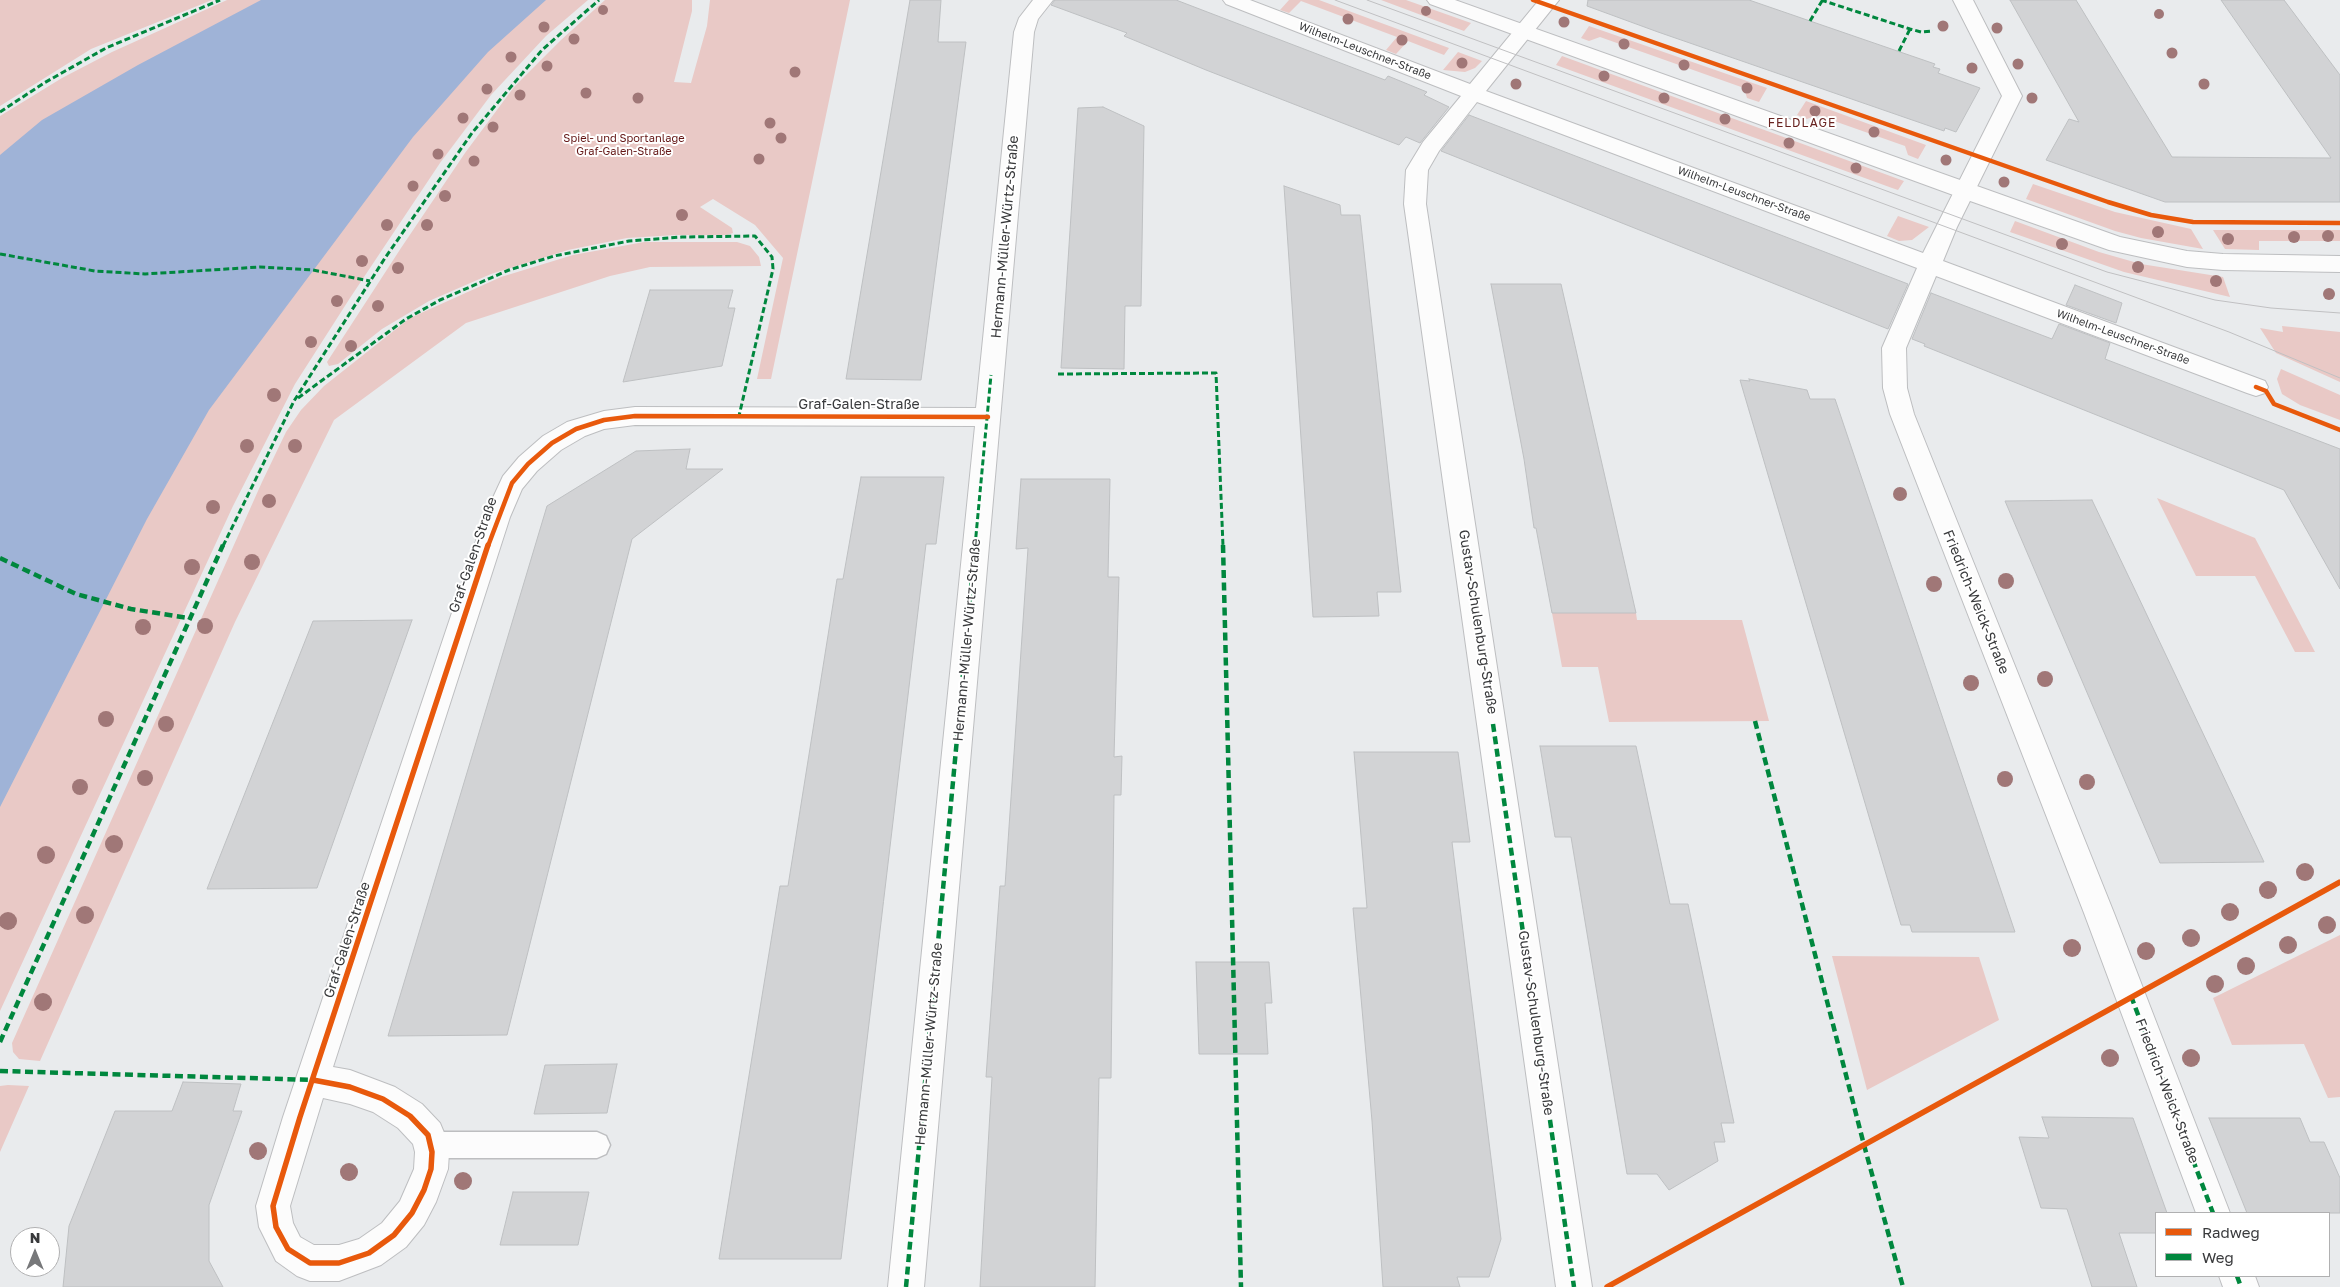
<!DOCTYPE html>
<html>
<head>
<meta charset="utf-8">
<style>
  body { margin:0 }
  #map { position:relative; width:2340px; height:1287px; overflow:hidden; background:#e9ebed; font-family:"Golos Text",sans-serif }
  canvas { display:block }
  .legend { position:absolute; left:2155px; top:1212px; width:175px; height:65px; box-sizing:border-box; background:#fff; border:1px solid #b0b0b1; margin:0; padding:6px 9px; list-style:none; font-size:15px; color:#393a3c }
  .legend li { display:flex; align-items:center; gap:10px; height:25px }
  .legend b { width:25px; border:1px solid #b0b0b1 }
  .north { position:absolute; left:10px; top:1227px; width:50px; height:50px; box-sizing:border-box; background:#fff; border:1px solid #b0b0b1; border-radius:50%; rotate:0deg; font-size:14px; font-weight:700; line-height:20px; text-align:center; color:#393a3c }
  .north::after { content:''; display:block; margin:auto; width:18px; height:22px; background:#77787a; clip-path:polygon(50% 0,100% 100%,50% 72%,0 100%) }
</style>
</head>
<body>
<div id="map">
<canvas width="2340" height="1287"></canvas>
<ul class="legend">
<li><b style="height:6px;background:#e8590c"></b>Radweg</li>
<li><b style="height:6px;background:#00873e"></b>Weg</li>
</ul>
<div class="north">N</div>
</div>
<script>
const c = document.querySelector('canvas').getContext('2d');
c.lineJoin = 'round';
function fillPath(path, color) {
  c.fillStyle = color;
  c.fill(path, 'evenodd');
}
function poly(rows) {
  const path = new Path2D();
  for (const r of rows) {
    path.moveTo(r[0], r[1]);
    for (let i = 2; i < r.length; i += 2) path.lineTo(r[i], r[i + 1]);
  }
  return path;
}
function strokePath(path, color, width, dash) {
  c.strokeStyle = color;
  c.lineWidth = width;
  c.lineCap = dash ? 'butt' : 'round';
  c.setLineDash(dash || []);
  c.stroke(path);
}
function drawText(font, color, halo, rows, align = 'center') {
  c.font = font + ' "Golos Text",sans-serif';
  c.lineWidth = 4;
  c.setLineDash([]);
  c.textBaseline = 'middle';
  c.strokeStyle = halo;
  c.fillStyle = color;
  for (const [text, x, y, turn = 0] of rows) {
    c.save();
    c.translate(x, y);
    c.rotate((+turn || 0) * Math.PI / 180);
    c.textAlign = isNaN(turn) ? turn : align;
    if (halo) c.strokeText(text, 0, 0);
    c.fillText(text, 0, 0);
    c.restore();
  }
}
const green = poly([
  [0,0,212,0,91,49,0,106],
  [227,0,588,0,546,36,491,95,440,163,350,298,295,384,233,506,0,1011,0,116,62,78,112,52],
  [605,0,692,0,692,11,674,82,691,83,707,26,710,0,850,0,771,379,757,379,783,258,755,225,713,199,700,207,732,228,733,233,727,235,676,235,627,238,568,250,491,274,429,301,382,329,338,364,329,366,327,362,401,248,465,153,514,87,561,40],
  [1289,0,1319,0,1449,48,1444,55,1408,41,1396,54,1386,50,1397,37,1301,1,1289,13,1280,10],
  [1381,0,1406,0,1471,23,1464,31],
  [1589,26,1767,88,1759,102,1747,98,1744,88,1600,37,1589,41,1581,38],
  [1458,52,1482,61,1475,68,1465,72,1443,70],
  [1562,56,1904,181,1898,190,1892,188,1556,65],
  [1806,101,1926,145,1918,159,1908,155,1905,146,1817,115,1807,119,1797,115],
  [2033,184,2115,212,2191,229,2203,249,2141,238,2115,231,2026,199],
  [1898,216,1929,227,1912,240,1899,241,1887,236],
  [2015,221,2099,252,2141,264,2223,277,2230,297,2124,272,2070,253,2010,232],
  [2213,230,2340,230,2340,241,2259,241,2259,250,2225,249],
  [644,242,737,242,750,246,759,257,761,266,650,267,610,276,466,323,334,420,235,622,40,1061,19,1059,13,1052,12,1043,262,482,286,432,301,410,324,386,410,318,501,277,573,255],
  [2282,326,2340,332,2340,382,2276,353,2260,328,2283,332],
  [2281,369,2340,395,2340,420,2300,405,2282,394,2277,379],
  [2157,498,2255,538,2315,652,2295,652,2255,576,2196,576],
  [1552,613,1636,613,1637,620,1742,620,1769,721,1609,722,1598,667,1562,667],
  [2340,935,2340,1097,2328,1098,2304,1044,2232,1045,2213,998],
  [1832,956,1979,957,1999,1020,1867,1090],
  [8,1085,29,1086,0,1152,0,1086]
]);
const water = poly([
  [261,0,546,0,488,52,413,137,209,410,147,519,0,807,0,155,42,120,138,65]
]);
const building = poly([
  [910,0,941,0,938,42,966,42,921,380,846,379,910,0],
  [1055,0,1176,0,1385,80,1388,76,1427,92,1424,95,1449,107,1420,143,1406,137,1399,145,1206,70,1124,36,1127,33,1051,5,1055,0],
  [1588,0,1749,0,1935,64,1933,67,1940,69,1938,73,1980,88,1956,132,1945,128,1944,131,1658,32,1587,6,1588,0],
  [2010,0,2076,0,2172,157,2331,158,2221,0,2284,0,2340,75,2340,202,2165,202,2046,160,2069,119,2079,122,2010,0],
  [1103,107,1144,126,1141,306,1125,306,1124,369,1061,368,1078,108,1103,107],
  [1469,115,1908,284,1888,329,1441,151,1469,115],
  [1284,186,1340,205,1341,215,1360,215,1401,592,1377,592,1379,616,1313,617,1284,186],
  [1491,284,1561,284,1636,613,1552,613,1536,528,1534,528,1524,459,1491,284],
  [2075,285,2122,303,2116,323,2066,305,2075,285],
  [650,290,733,290,728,308,735,308,722,366,623,382,650,290],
  [1931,293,2052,339,2059,324,2110,343,2105,359,2340,449,2340,589,2284,490,1924,346,1925,344,1912,339,1931,293],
  [1749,379,1807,390,1810,399,1835,399,2015,932,1912,932,1910,925,1901,925,1740,380,1750,381,1749,379],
  [690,449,686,469,723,469,632,539,507,1035,388,1036,547,506,636,451,690,449],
  [861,477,944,477,936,544,926,544,841,1259,719,1259,780,886,788,886,837,579,843,579,861,477],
  [1021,479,1110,479,1108,577,1119,577,1114,757,1122,756,1121,795,1114,795,1111,1078,1099,1078,1095,1287,980,1287,992,1077,986,1077,1000,886,1005,886,1028,548,1016,549,1021,479],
  [2092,500,2136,592,2264,862,2160,863,2005,501,2092,500],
  [412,620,317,888,207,889,313,621,412,620],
  [1540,746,1636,746,1670,904,1688,904,1734,1123,1721,1123,1725,1142,1714,1142,1718,1161,1669,1190,1657,1174,1627,1174,1571,837,1555,837,1540,746],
  [1354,752,1458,752,1470,842,1452,842,1501,1239,1489,1277,1457,1277,1460,1287,1383,1287,1372,1121,1353,908,1367,908,1354,752],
  [1196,962,1269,962,1272,1003,1265,1003,1268,1054,1199,1054,1196,962],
  [617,1064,607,1113,534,1114,545,1065,617,1064],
  [183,1082,241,1084,233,1111,242,1111,209,1205,209,1261,223,1287,63,1287,69,1226,115,1111,172,1111,183,1082],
  [2042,1117,2133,1118,2167,1213,2156,1213,2156,1233,2119,1233,2137,1287,2092,1287,2067,1209,2041,1208,2019,1137,2049,1138,2042,1117],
  [2209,1118,2300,1118,2310,1142,2324,1142,2340,1178,2340,1213,2247,1213,2209,1118],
  [513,1192,589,1192,578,1245,500,1245,513,1192]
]);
const service = poly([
  [430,1132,597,1132,606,1136,610,1145,606,1154,597,1158,430,1158,421,1154,417,1145,421,1136,430,1132]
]);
const minor = poly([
  [1033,0,1053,0,1038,19,1034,32,924,1287,888,1287,975,426,635,425,604,429,585,436,561,450,537,471,522,489,510,517,333,1067,350,1070,395,1087,422,1104,440,1123,445,1135,449,1152,448,1169,436,1202,424,1225,406,1247,381,1265,339,1281,310,1281,297,1276,276,1261,259,1227,256,1206,283,1117,484,517,503,476,519,457,543,436,567,422,604,411,635,407,976,408,1014,32,1019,18,1033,0],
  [323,1098,350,1104,373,1112,398,1128,413,1144,415,1152,414,1169,400,1201,382,1223,359,1239,339,1245,314,1245,300,1237,293,1223,290,1206,323,1098],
  [1223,0,1250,0,1470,84,1539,0,1559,0,1486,91,1923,253,2002,96,1953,0,1973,0,2022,96,1957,227,1943,261,2265,381,2268,387,2265,393,2256,396,2247,393,1936,276,1906,348,1907,388,1914,414,2114,913,2230,1213,2196,1213,2084,913,1890,414,1883,388,1882,348,1917,268,1477,102,1439,151,1428,170,1426,204,1592,1287,1556,1287,1404,204,1406,170,1423,142,1461,96,1226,4,1223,0],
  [2219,1276,2255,1276,2259,1287,2223,1287,2219,1276]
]);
const tertiary = poly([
  [1427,0,1455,0,2120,237,2187,251,2223,254,2340,256,2340,272,2223,270,2187,267,2109,250,1956,196,1430,4,1427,0]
]);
const tram = poly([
  [1335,0,2229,332,2340,378],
  [1367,0,2107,272,2215,300,2271,308,2340,313]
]);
const quietFar1 = poly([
  [1821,0,1910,29,1921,32,1933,31],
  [1810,21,1822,1],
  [1899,51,1910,29],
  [0,112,44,83,106,48,220,0],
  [0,254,95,271,145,274,260,267,313,270,370,281],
  [1058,374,1216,373,1223,546],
  [298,398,406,319,440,300,509,270,554,256,629,241,682,237,755,236,772,257,773,269,739,416],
  [223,546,294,401,385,258,472,133,542,50,599,0],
  [975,546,991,375]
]);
const quiet = poly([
  [1223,545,1241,1287],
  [0,558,76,594,131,609,188,618],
  [1755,721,1864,1145,1903,1287],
  [1493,724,1574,1287],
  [2131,996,2213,1213],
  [0,1042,223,545],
  [0,1071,316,1080],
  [2237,1276,2241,1287],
  [906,1287,975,545]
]);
const cyclewayFar1 = poly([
  [1533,0,2108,202,2151,215,2193,222,2340,223],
  [2256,387,2266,391,2274,404,2340,430],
  [488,546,512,483,528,464,552,443,576,429,604,420,635,416,988,417]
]);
const cycleway = poly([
  [313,1080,350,1087,383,1099,410,1116,428,1135,432,1152,431,1169,424,1190,412,1213,394,1235,369,1253,339,1263,310,1263,288,1249,276,1227,273,1206,300,1117,488,545],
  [1607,1287,2340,882]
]);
const trees = [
  [603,10,5],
  [1426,11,5],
  [2159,14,5],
  [1348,19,5.5],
  [1564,22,5.5],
  [1943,26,5.5],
  [544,27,5.5],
  [1997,28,5.5],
  [574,39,5.5],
  [1402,40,5.5],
  [1624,44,5.5],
  [2172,53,5.5],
  [511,57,5.5],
  [1462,63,5.5],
  [2018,64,5.5],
  [1684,65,5.5],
  [547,66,5.5],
  [1972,68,5.5],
  [795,72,5.5],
  [1604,76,5.5],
  [1516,84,5.5],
  [2204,84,5.5],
  [1747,88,5.5],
  [487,89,5.5],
  [586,93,5.5],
  [520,95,5.5],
  [638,98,5.5],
  [1664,98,5.5],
  [2032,98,5.5],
  [1815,111,5.5],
  [463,118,5.5],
  [1725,119,5.5],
  [770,123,5.5],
  [493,127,5.5],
  [1874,132,5.5],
  [781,138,5.5],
  [1789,143,5.5],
  [438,154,5.5],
  [759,159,5.5],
  [1946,160,5.5],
  [474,161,5.5],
  [1856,168,5.5],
  [2004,182,5.5],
  [413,186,5.5],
  [445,196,6],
  [682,215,6],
  [387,225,6],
  [427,225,6],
  [2158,232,6],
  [2328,236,6],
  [2294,237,6],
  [2228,239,6],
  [2062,244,6],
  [362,261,6],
  [2138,267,6],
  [398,268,6],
  [2216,281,6],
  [2329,294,6],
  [337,301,6],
  [378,306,6],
  [311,342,6],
  [351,346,6],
  [274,395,7],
  [247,446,7],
  [295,446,7],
  [1900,494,7],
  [269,501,7],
  [213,507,7],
  [252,562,8],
  [192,567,8],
  [2006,581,8],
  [1934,584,8],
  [205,626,8],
  [143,627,8],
  [2045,679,8],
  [1971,683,8],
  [106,719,8],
  [166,724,8],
  [145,778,8],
  [2005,779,8],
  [2087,782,8],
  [80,787,8],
  [114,844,9],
  [46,855,9],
  [2305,872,9],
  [2268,890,9],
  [2230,912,9],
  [85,915,9],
  [8,921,9],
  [2327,925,9],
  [2191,938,9],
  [2288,945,9],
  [2072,948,9],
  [2146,951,9],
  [2246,966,9],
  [2215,984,9],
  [43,1002,9],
  [2110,1058,9],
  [2191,1058,9],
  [258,1151,9],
  [349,1172,9],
  [463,1181,9]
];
const farStreetnames = [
  ["Wilhelm-Leuschner-Straße",1365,51,21],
  ["Wilhelm-Leuschner-Straße",1744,194,20],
  ["Wilhelm-Leuschner-Straße",2123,337,20]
];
const farParknames = [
  ["Spiel- und Sportanlage",624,139],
  ["Graf-Galen-Straße",624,152]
];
const farNeighbourhoodnames = [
  ["FELDLAGE",1802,123]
];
const streetNames = [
  ["Hermann-Müller-Würtz-Straße",1005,237,-85],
  ["Graf-Galen-Straße",859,405],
  ["Graf-Galen-Straße",473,555,-71],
  ["Friedrich-Weick-Straße",1976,602,68],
  ["Gustav-Schulenburg-Straße",1478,622,81],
  ["Hermann-Müller-Würtz-Straße",967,640,-85],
  ["Graf-Galen-Straße",347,940,-72],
  ["Gustav-Schulenburg-Straße",1536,1023,82],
  ["Hermann-Müller-Würtz-Straße",929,1044,-85],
  ["Friedrich-Weick-Straße",2167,1091,69]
];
fillPath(green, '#e9c9c6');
fillPath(water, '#9fb3d7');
fillPath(building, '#d2d3d5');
strokePath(building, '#bec0c2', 1);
strokePath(service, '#bdbec0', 3);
strokePath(minor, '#bdbec0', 2);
strokePath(tertiary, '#bdbec0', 2);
fillPath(service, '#fcfcfc');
fillPath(minor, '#fcfcfc');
fillPath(tertiary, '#fcfcfc');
strokePath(tram, '#c0c0c2', 1);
strokePath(quietFar1, '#00873e', 3, [6, 3]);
strokePath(quiet, '#00873e', 4.5, [8, 4.5]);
strokePath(cyclewayFar1, '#e8590c', 4.5);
strokePath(cycleway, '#e8590c', 5.5);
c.fillStyle = '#a07777';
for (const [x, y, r] of trees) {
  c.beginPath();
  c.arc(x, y, r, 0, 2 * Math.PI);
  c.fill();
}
drawText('11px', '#393a3c', '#fff', farStreetnames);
drawText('11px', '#651817', '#fff', farParknames);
c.letterSpacing = '1px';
drawText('12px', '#682320', '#fff', farNeighbourhoodnames);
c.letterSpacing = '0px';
drawText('14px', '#393a3c', '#fff', streetNames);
</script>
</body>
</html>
